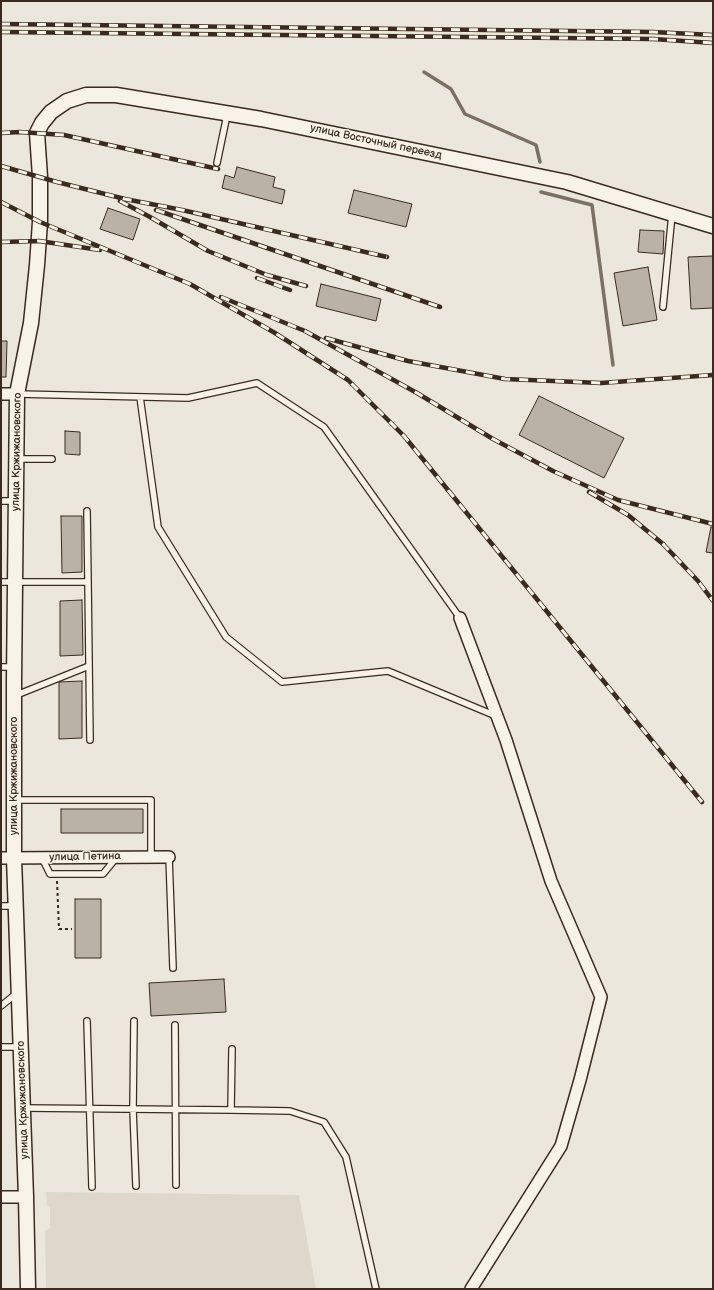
<!DOCTYPE html>
<html>
<head>
<meta charset="utf-8">
<style>
  body { margin:0 }
  #map { position:relative; width:714px; height:1290px; overflow:hidden; background:#ece7dc; font-family:"Balsamiq Sans",sans-serif }
  canvas { display:block }
  .frame { position:absolute; inset:0; border:2px solid #3b2a1e; pointer-events:none }
</style>
</head>
<body>
<div id="map">
<canvas width="714" height="1290"></canvas>
<div class="frame"></div>
</div>
<script>
const c = document.querySelector('canvas').getContext('2d');
c.lineJoin = 'round';
function fillPath(path, color) {
  c.fillStyle = color;
  c.fill(path, 'evenodd');
}
function poly(rows) {
  const path = new Path2D();
  for (const r of rows) {
    path.moveTo(r[0], r[1]);
    for (let i = 2; i < r.length; i += 2) path.lineTo(r[i], r[i + 1]);
  }
  return path;
}
function strokePath(path, color, width, dash) {
  c.strokeStyle = color;
  c.lineWidth = width;
  c.lineCap = dash ? 'butt' : 'round';
  c.setLineDash(dash || []);
  c.stroke(path);
}
function drawText(font, color, halo, rows, align = 'center') {
  c.font = font + ' "Balsamiq Sans",sans-serif';
  c.lineWidth = 3;
  c.setLineDash([]);
  c.textBaseline = 'middle';
  c.strokeStyle = halo;
  c.fillStyle = color;
  for (const [text, x, y, turn = 0] of rows) {
    c.save();
    c.translate(x, y);
    c.rotate((+turn || 0) * Math.PI / 180);
    c.textAlign = isNaN(turn) ? turn : align;
    if (halo) c.strokeText(text, 0, 0);
    c.fillText(text, 0, 0);
    c.restore();
  }
}
const built = poly([
  [46,1192,299,1195,316,1289,46,1289,45,1231,50,1228,50,1207,47,1205]
]);
const stream = poly([
  [424,72,451,89,465,114,536,145,540,162],
  [541,192,592,205,613,365]
]);
const building = poly([
  [237,167,275,177,273,187,285,190,282,204,222,188,225,175,234,178,237,167],
  [354,190,412,204,406,227,348,213,354,190],
  [108,208,140,219,133,240,100,229,108,208],
  [640,230,664,231,663,254,638,252,640,230],
  [713,256,713,308,691,309,688,257,713,256],
  [648,267,657,320,623,326,614,273,648,267],
  [321,284,381,299,376,321,316,306,321,284],
  [1,341,7,341,6,377,1,377,1,341],
  [539,396,624,438,604,478,519,435,539,396],
  [65,431,80,432,80,455,65,454,65,431],
  [61,516,82,516,82,572,62,573,61,516],
  [711,527,713,528,713,553,706,552,711,527],
  [82,600,83,655,60,656,60,601,82,600],
  [82,681,82,738,59,739,59,682,82,681],
  [61,809,143,809,143,833,61,833,61,809],
  [75,899,101,899,101,958,75,958,75,899],
  [224,979,226,1012,151,1016,149,983,224,979]
]);
const path = poly([
  [57,881,59,929,72,929]
]);
const service = poly([
  [217,163,227,115],
  [663,307,672,214],
  [18,394,188,398,257,383,324,427,460,618],
  [140,397,158,527,226,637,282,682,388,671,496,716],
  [17,459,52,459],
  [1,501,16,501],
  [87,511,88,582],
  [1,582,88,582,90,740],
  [1,667,15,667],
  [14,696,89,666],
  [14,800,151,800,151,857],
  [169,857,173,968],
  [42,858,50,874,103,874,117,857],
  [1,906,15,906],
  [1,1006,17,993],
  [87,1021,92,1187],
  [134,1021,133,1110,136,1186],
  [175,1025,176,1185],
  [1,1047,21,1047],
  [23,1108,231,1110,232,1049],
  [231,1110,290,1111,324,1122,346,1157,376,1289]
]);
const minor = poly([
  [1,394,17,394],
  [460,618,506,740,551,881,601,997,580,1080,561,1146,471,1289],
  [1,858,169,857],
  [1,1197,26,1197]
]);
const tertiary = poly([
  [28,1289,26,1197,14,858,14,680,17,394,31,323,37,265,40,222,40,177,37,133,42,123,51,112,67,101,86,95,116,95,261,119,567,182,713,226]
]);
const rail = poly([
  [1,24,653,32,713,35],
  [1,32,653,39,713,43],
  [1,133,20,132,64,135,218,169],
  [1,166,57,182,125,199,182,210,387,257],
  [120,201,150,217,208,251,267,275,306,286],
  [1,202,40,222,190,284,275,333,348,380,404,436,702,802],
  [156,210,440,307],
  [1,242,39,241,100,250],
  [257,278,290,290],
  [221,297,305,331,417,393,493,439,553,471,618,500,713,524],
  [326,338,408,361,505,379,601,383,713,375],
  [589,492,628,515,663,544,698,581,713,601]
]);
const streetNames = [
  ["улица Восточный переезд",376,142,12],
  ["улица Кржижановского",17,452,-89],
  ["улица Кржижановского",14,776,-90],
  ["улица Петина",85,857,-1],
  ["улица Кржижановского",23,1100,-92]
];
fillPath(built, '#ddd7cc');
strokePath(stream, '#7c7064', 3.5);
fillPath(building, '#bab2a7');
strokePath(building, '#3b2a1e', 1);
strokePath(service, '#3b2a1e', 8);
strokePath(minor, '#3b2a1e', 14);
strokePath(tertiary, '#3b2a1e', 17);
strokePath(path, '#3b2a1e', 2, [3, 3]);
strokePath(service, '#f7f3e8', 5.5);
strokePath(minor, '#f7f3e8', 11);
strokePath(tertiary, '#f7f3e8', 14);
strokePath(rail, '#3b2a1e', 4.5);
strokePath(rail, '#f7f3e8', 3, [9]);
drawText('11px', '#3b2a1e', '#f7f3e8', streetNames);
</script>
</body>
</html>
